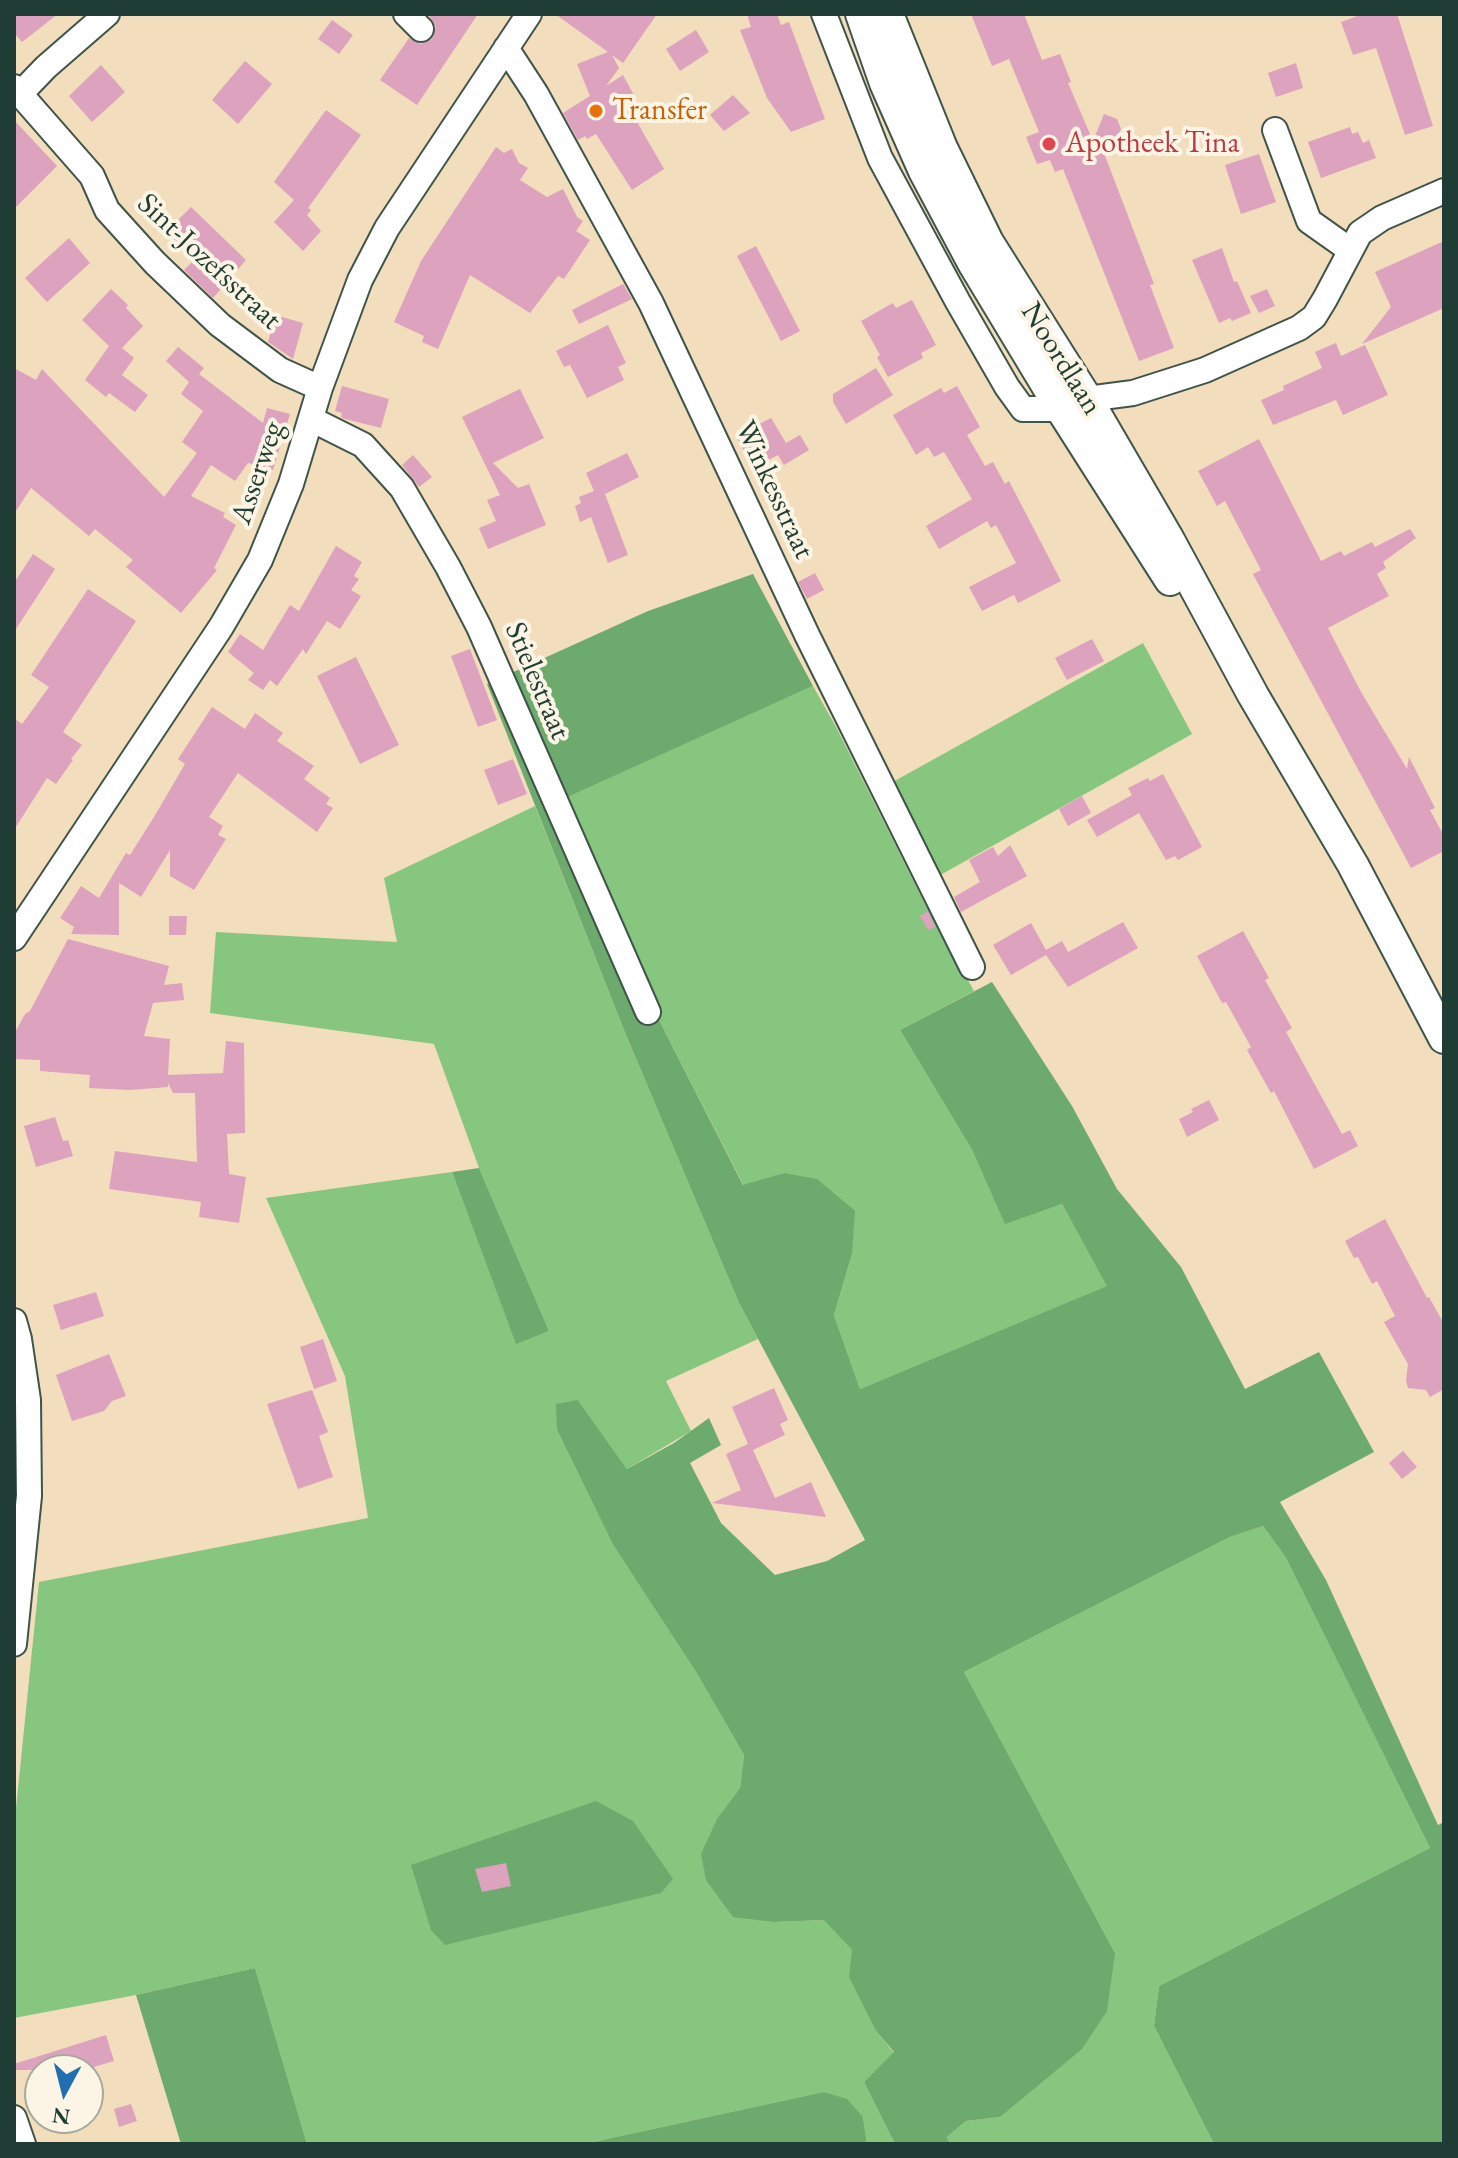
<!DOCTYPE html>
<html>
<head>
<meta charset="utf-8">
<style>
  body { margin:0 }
  #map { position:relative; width:1458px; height:2158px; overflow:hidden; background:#f2ddbd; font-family:"EB Garamond",serif }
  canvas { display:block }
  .frame { position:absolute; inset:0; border:16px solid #1f3d34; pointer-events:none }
  .north { position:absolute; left:24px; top:2054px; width:80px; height:80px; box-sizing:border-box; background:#fcf5e5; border:2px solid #a4ab9e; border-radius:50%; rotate:187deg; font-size:22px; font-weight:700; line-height:32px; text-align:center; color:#1f3d34 }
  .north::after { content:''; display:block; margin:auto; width:28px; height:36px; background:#1f6fb2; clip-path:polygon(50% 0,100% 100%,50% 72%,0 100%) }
</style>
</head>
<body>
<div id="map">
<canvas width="1458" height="2158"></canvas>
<div class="frame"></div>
<div class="north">N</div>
</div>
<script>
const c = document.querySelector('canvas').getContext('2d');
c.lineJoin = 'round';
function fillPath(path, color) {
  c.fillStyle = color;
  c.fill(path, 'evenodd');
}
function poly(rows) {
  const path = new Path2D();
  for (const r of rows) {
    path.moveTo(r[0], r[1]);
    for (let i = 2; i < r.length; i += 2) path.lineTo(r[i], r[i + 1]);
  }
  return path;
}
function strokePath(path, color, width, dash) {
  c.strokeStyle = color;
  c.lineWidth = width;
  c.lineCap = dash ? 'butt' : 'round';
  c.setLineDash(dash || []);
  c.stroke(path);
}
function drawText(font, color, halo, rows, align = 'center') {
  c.font = font + ' "EB Garamond",serif';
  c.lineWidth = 8;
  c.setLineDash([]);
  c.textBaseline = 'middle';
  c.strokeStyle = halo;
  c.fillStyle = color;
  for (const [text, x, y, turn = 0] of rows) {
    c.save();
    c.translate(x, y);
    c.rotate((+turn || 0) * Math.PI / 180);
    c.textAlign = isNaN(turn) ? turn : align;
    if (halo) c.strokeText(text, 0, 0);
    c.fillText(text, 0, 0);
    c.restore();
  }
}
const green = poly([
  [1143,643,1192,734,935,878,891,783],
  [813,686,836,727,923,900,974,991,900,1030,972,1150,1005,1223,1062,1204,1108,1286,860,1389,834,1315,852,1254,784,1173,744,1186,660,1022,562,799],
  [535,806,624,1030,739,1303,758,1339,666,1381,691,1431,627,1469,578,1400,557,1430,613,1545,696,1672,744,1755,740,1788,718,1817,774,1922,825,1920,852,1950,876,2031,894,2053,864,2082,895,2144,867,2144,863,2117,823,2092,584,2144,307,2144,255,1968,136,1995,14,2018,14,1828,39,1582,368,1518,345,1376,266,1198,452,1172,516,1343,549,1331,479,1168,434,1044,210,1013,216,932,397,942,384,878],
  [1263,1526,1286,1558,1430,1848,1159,1986,1154,2026,1214,2144,950,2144,947,2137,966,2121,1000,2117,1115,1953,964,1672,1230,1537]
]);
const forest = poly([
  [753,574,813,686,563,799,660,1022,743,1185,784,1173,817,1179,855,1211,852,1254,834,1315,860,1389,1107,1286,1062,1204,1005,1224,972,1150,900,1030,992,982,1072,1106,1117,1189,1181,1267,1245,1389,1319,1352,1374,1452,1280,1502,1326,1580,1438,1825,1444,1822,1444,2144,1214,2144,1154,2026,1159,1986,1430,1848,1286,1558,1263,1526,1230,1537,964,1672,1115,1953,1107,2011,1082,2049,1000,2117,966,2121,947,2137,950,2144,895,2144,864,2082,894,2052,876,2031,849,1977,852,1950,824,1920,774,1922,733,1917,706,1880,701,1854,718,1817,740,1788,744,1755,696,1672,613,1545,557,1430,556,1404,578,1400,627,1469,674,1443,709,1418,721,1445,690,1463,721,1523,775,1575,827,1561,865,1540,739,1303,624,1030,487,684,648,611],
  [479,1168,549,1331,516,1344,452,1172],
  [596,1801,633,1821,673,1879,661,1893,445,1945,431,1930,411,1865],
  [255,1968,307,2144,181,2144,136,1995],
  [823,2092,847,2099,863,2117,867,2144,584,2144]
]);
const building = poly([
  [14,14,58,14,22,42,14,33],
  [428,14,478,14,417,105,380,80,409,38,421,44,432,39,436,26],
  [555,14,657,14,623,63,612,55,619,68,606,86,623,75,636,99,630,103,632,107,629,108,664,169,632,190,596,134,587,139,585,136,578,140,563,113,590,96,577,64,608,52],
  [747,14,777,14,781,25,789,22,825,119,791,132,767,98,740,30,751,27],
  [971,14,1024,14,1042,60,1060,54,1071,82,1068,83,1093,141,1104,114,1117,119,1121,129,1111,151,1104,153,1154,284,1150,285,1174,348,1139,361,1063,169,1055,172,1050,160,1037,164,1026,137,1039,132,1009,59,992,66],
  [1363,14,1397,14,1433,126,1405,135,1376,48,1353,55,1341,22],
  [332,20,353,35,339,54,318,39],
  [696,30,709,52,680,71,666,49],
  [245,61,272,84,238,124,212,100],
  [1296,63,1303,88,1276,97,1268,73],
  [101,65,125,92,92,122,69,96],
  [733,95,750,113,724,131,710,115],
  [326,110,361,135,308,208,311,210,307,215,321,231,303,251,274,222,294,200,274,182],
  [14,120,57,166,14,209],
  [1350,127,1352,134,1358,132,1363,143,1369,140,1376,158,1321,178,1308,142],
  [496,147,504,153,512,149,519,163,528,168,520,180,547,197,563,189,577,217,583,221,576,231,590,240,564,279,558,276,530,313,470,275,438,349,422,342,424,336,394,322,421,261],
  [1259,154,1276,202,1241,214,1225,165],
  [191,207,246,260,213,298,184,270,196,258,166,232],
  [69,238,90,263,47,302,25,278],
  [1444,241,1444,308,1362,344,1391,307,1375,272],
  [756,246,800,331,781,341,737,256],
  [1222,248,1234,282,1237,281,1251,313,1232,321,1230,318,1219,323,1192,260],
  [623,284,632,299,579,324,572,310],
  [111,289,128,305,126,308,143,326,122,348,134,358,122,375,148,395,135,412,109,393,106,397,85,380,109,346,82,320],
  [1267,289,1275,306,1259,313,1250,296],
  [912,300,936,345,921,353,923,358,888,377,877,357,880,355,861,321,893,303,896,308],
  [275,315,303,323,293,359,268,342],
  [608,325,626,363,618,367,624,380,587,398,570,365,564,367,556,351],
  [1336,343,1341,356,1365,345,1388,395,1343,415,1336,400,1273,425,1261,400,1284,390,1283,386,1322,368,1315,352],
  [178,347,204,368,199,374,263,423,267,408,290,414,273,470,248,463,235,481,211,465,191,496,225,513,223,517,236,525,214,568,217,570,181,613,126,567,133,560,95,529,89,536,31,488,14,514,14,368,36,380,42,369,164,497,197,453,182,442,203,411,181,394,189,382,166,361],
  [876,368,893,395,846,424,833,402,833,394],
  [342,386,389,399,381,428,345,419,341,417,342,413,335,411],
  [957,386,980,427,967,435,985,466,993,462,1005,484,1009,481,1061,581,1018,603,1014,595,982,611,969,587,1016,563,996,525,991,528,987,521,939,549,926,526,972,499,944,452,934,457,928,447,916,455,893,415,941,388,944,393],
  [520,389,544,438,493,463,518,488,529,484,546,525,488,549,479,528,496,521,487,500,500,495,462,417],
  [771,418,786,443,800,435,809,450,784,465,778,455,753,468,736,436],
  [1259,439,1321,561,1341,551,1344,556,1372,542,1375,547,1410,529,1416,538,1383,562,1386,568,1377,574,1389,596,1328,628,1361,692,1407,769,1409,757,1435,808,1430,810,1444,836,1444,851,1411,868,1253,574,1261,570,1225,501,1217,506,1198,471],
  [627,453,639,477,605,494,628,555,608,563,591,517,580,522,575,506,581,503,579,497,594,491,586,473],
  [413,455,432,477,419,487,402,465],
  [336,546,362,562,354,576,359,579,351,590,361,596,340,629,327,621,306,654,303,649,277,686,270,680,263,690,248,680,254,673,228,652,240,634,263,650,290,605,299,611],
  [33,554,55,569,14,632,14,583],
  [815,573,824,590,807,599,798,582],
  [88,589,136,621,63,732,82,745,71,759,73,760,56,784,47,778,14,830,14,718,22,724,49,687,31,675],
  [1092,639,1104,661,1067,680,1055,658],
  [470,649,497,720,478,727,451,656],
  [356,657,399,745,360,764,317,676],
  [212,707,245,729,255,713,283,733,277,741,314,766,304,779,330,798,326,804,333,808,317,832,238,773,209,817,223,826,218,835,226,839,194,890,170,876,170,850,141,897,119,883,119,935,71,934,74,927,60,918,81,886,99,898,126,853,130,855,154,817,185,764,178,759],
  [513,759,527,794,498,805,484,770],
  [1163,774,1202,847,1178,860,1175,856,1166,860,1139,813,1097,837,1087,820,1132,795,1128,788,1148,778,1150,781],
  [1082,796,1091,813,1068,826,1059,809],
  [1010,845,1027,876,961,912,954,897,980,882,969,860,993,847,998,856],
  [928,911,935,927,928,930,920,916],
  [169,916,187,916,186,935,169,935],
  [1123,922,1138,948,1068,987,1046,955,1011,975,993,945,1031,923,1046,950,1062,941,1068,952],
  [1243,931,1269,978,1265,980,1292,1028,1286,1032,1342,1134,1350,1130,1358,1146,1314,1169,1274,1091,1271,1093,1247,1050,1251,1047,1226,1002,1222,1003,1197,956],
  [68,939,169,966,164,985,182,983,184,1000,153,1003,144,1036,170,1039,168,1075,223,1073,226,1041,244,1043,245,1133,227,1134,229,1174,246,1177,239,1223,199,1217,201,1202,109,1189,115,1151,197,1162,195,1093,173,1093,168,1083,168,1087,130,1090,89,1088,90,1075,40,1071,40,1060,14,1059,14,1034,25,1014,30,1011],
  [1209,1100,1219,1120,1187,1137,1179,1119,1193,1112,1191,1109],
  [55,1117,63,1141,68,1140,73,1156,36,1167,24,1126],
  [1385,1219,1427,1298,1429,1297,1444,1324,1444,1389,1430,1397,1426,1390,1408,1388,1406,1381,1408,1364,1384,1322,1395,1316,1377,1281,1372,1284,1358,1257,1354,1258,1345,1241],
  [96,1292,104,1316,61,1330,53,1305],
  [323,1339,337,1381,314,1389,300,1347],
  [109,1354,126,1396,112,1401,104,1411,72,1421,56,1375],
  [774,1388,788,1420,780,1424,785,1435,753,1450,775,1498,811,1482,826,1517,712,1503,741,1490,726,1454,748,1444,732,1407],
  [312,1390,328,1432,319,1436,333,1477,298,1489,267,1404],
  [1403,1451,1417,1467,1402,1479,1389,1463],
  [506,1863,511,1886,482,1892,475,1869],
  [106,2035,114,2061,84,2070,14,2070,14,2064],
  [131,2104,137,2121,119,2127,114,2109]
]);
const minor = poly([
  [406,14,421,29],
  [824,14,880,158,958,302,1007,387,1023,409,1061,409,1087,399,1133,393,1205,370,1299,328,1314,317,1325,299,1360,233,1382,218,1444,191],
  [506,48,536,94,651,303,807,635,972,967],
  [14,87,92,176,107,210,155,263,220,325,280,370,320,388],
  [20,94,46,67,107,14],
  [1275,130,1309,221,1350,250],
  [311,419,363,445,402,488,448,567,479,627,648,1012],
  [14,938,221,627,260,560,291,484,320,388,360,280,387,228,529,14],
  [14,1321,19,1339,28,1400,29,1496,14,1644],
  [14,2118,23,2144]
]);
const major = poly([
  [861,14,885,83,924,171,973,263,1061,409,1170,580],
  [888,14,942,148,988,242,1087,399,1168,538,1253,695,1353,865,1444,1038]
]);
const markers = [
  [596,111,8,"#e8710a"],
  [1049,144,8,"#e0444e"]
];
const foodNames = [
  ["Transfer",612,111]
];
const healthNames = [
  ["Apotheek Tina",1065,144]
];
const streetNames = [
  ["Sint-Jozefsstraat",209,262,43],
  ["Noordlaan",1061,359,58],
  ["Asserweg",258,473,-71],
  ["Winkesstraat",774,490,65],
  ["Stielestraat",537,681,67]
];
fillPath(green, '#86c67e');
fillPath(forest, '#6cab6d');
fillPath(building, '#dda2be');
strokePath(minor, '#3f5549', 28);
strokePath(major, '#3f5549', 34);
strokePath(minor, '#fff', 24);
strokePath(major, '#fff', 30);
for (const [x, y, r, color] of markers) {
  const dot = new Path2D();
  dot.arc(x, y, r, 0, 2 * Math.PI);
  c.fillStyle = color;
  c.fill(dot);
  strokePath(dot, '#fcf5e5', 3);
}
drawText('30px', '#c56008', '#fcf5e5', foodNames, 'left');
drawText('30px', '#be3a42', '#fcf5e5', healthNames, 'left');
drawText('30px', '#1f3d34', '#fcf5e5', streetNames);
</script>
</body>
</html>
